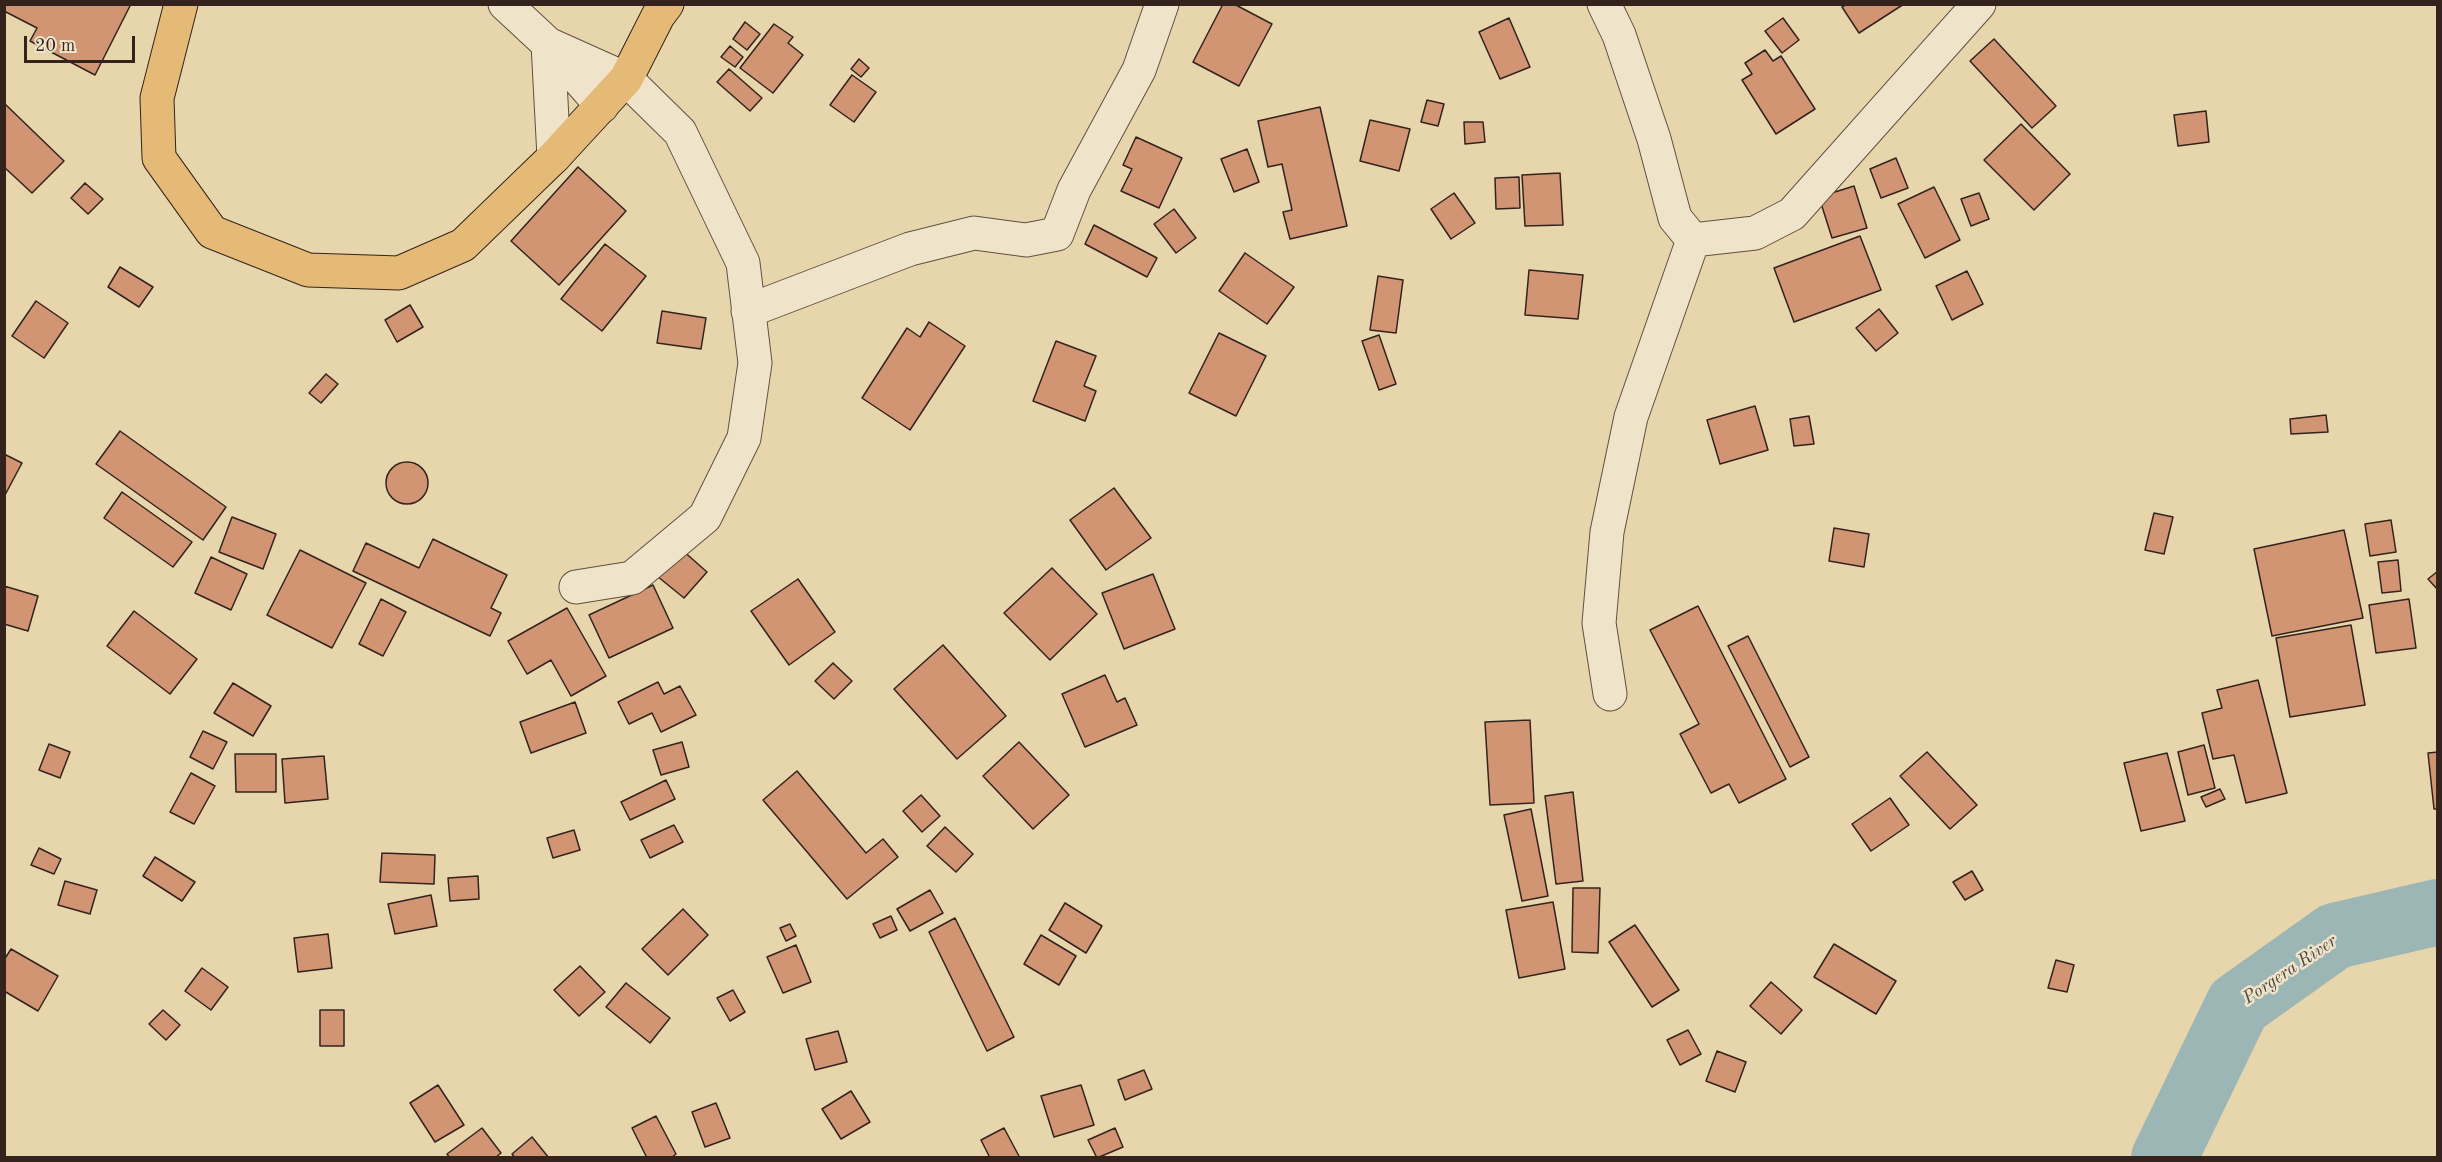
<!DOCTYPE html>
<html>
<head>
<meta charset="utf-8">
<style>
  body { margin:0 }
  #map { position:relative; width:2442px; height:1162px; overflow:hidden; background:#e7d5ac; font-family:"Old Standard TT",serif }
  canvas { display:block }
  .frame { position:absolute; inset:0; border:6px solid #33231c; pointer-events:none }
  .scale { position:absolute; left:24px; top:36px; width:111px; height:27px; box-sizing:border-box; border:3px solid #33231c; border-top:0; padding-left:8px; font-size:18px; line-height:21px; white-space:nowrap; color:#33231c; -webkit-text-stroke:4px #efe4c9; paint-order:stroke }
</style>
</head>
<body>
<div id="map">
<canvas width="2442" height="1162"></canvas>
<div class="frame"></div>
<div class="scale">20 m</div>
</div>
<script>
const c = document.querySelector('canvas').getContext('2d');
c.lineJoin = 'round';
function poly(rows) {
  const path = new Path2D();
  for (const r of rows) {
    if (r.length === 3) {
      path.moveTo(r[0] + r[2], r[1]);
      path.arc(r[0], r[1], r[2], 0, 2 * Math.PI);
      continue;
    }
    path.moveTo(r[0], r[1]);
    for (let i = 2; i < r.length; i += 2) path.lineTo(r[i], r[i + 1]);
  }
  return path;
}
function strokePath(path, color, width, dash) {
  c.strokeStyle = color;
  c.lineWidth = width;
  c.lineCap = dash ? 'butt' : 'round';
  c.setLineDash(dash || []);
  c.stroke(path);
}
function fillPath(path, color) {
  c.fillStyle = color;
  c.fill(path, 'evenodd');
}
function drawText(font, color, halo, rows, align = 'center') {
  c.font = font + ' "Old Standard TT",serif';
  c.lineWidth = 5;
  c.setLineDash([]);
  c.textBaseline = 'middle';
  c.strokeStyle = halo;
  c.fillStyle = color;
  for (const [text, x, y, turn = 0] of rows) {
    c.save();
    c.translate(x, y);
    c.rotate((+turn || 0) * Math.PI / 180);
    c.textAlign = isNaN(turn) ? turn : align;
    if (halo) c.strokeText(text, 0, 0);
    c.fillText(text, 0, 0);
    c.restore();
  }
}
const river = poly([
  [2164,1158,2238,1005,2335,936,2438,912]
]);
const building = poly([
  [4,4,131,4,95,75,30,41,37,28,4,11,4,4],
  [1223,4,1234,4,1272,24,1239,86,1193,62,1223,4],
  [1847,4,1904,4,1859,33,1842,7,1847,4],
  [1509,18,1530,67,1500,79,1479,32,1509,18],
  [1783,18,1799,40,1782,53,1765,31,1783,18],
  [745,22,760,34,747,50,733,39,745,22],
  [774,24,793,37,788,43,803,55,773,93,740,68,774,24],
  [1994,39,2056,106,2032,128,1970,61,1994,39],
  [730,46,743,57,735,67,721,57,730,46],
  [1765,50,1773,61,1781,56,1815,109,1776,134,1742,80,1752,74,1745,63,1765,50],
  [859,59,869,68,861,77,851,69,859,59],
  [729,69,762,98,750,111,717,82,729,69],
  [852,75,876,92,854,122,830,105,852,75],
  [1427,100,1444,104,1438,126,1421,122,1427,100],
  [4,103,64,161,32,193,4,167,4,103],
  [1320,107,1347,226,1290,239,1283,212,1292,210,1282,164,1268,167,1258,121,1320,107],
  [2206,111,2209,142,2178,146,2174,115,2206,111],
  [1370,120,1410,129,1399,171,1360,161,1370,120],
  [1464,122,1483,122,1485,142,1465,144,1464,122],
  [2021,124,2070,174,2034,210,1984,160,2021,124],
  [1136,137,1182,158,1159,208,1121,191,1132,169,1123,165,1136,137],
  [1247,149,1259,182,1234,192,1221,159,1247,149],
  [1896,158,1908,188,1881,198,1870,169,1896,158],
  [578,167,626,211,559,285,511,241,578,167],
  [1560,173,1563,225,1525,226,1522,175,1560,173],
  [1519,177,1520,208,1496,209,1495,178,1519,177],
  [85,183,103,199,88,214,71,198,85,183],
  [1854,186,1867,228,1832,238,1819,197,1854,186],
  [1934,187,1960,240,1925,258,1898,204,1934,187],
  [1454,193,1475,223,1451,239,1431,209,1454,193],
  [1979,193,1989,219,1971,226,1961,199,1979,193],
  [1174,209,1196,238,1176,253,1154,224,1174,209],
  [1094,225,1157,258,1147,277,1085,244,1094,225],
  [1860,236,1881,290,1794,322,1774,268,1860,236],
  [605,244,646,276,602,331,561,299,605,244],
  [1245,253,1294,287,1267,324,1219,291,1245,253],
  [120,267,153,287,139,307,108,287,120,267],
  [1529,270,1583,275,1578,319,1525,315,1529,270],
  [1967,271,1983,304,1952,320,1936,286,1967,271],
  [1378,276,1403,280,1396,333,1370,330,1378,276],
  [36,301,68,323,44,358,12,336,36,301],
  [410,305,423,327,397,342,385,320,410,305],
  [1879,309,1898,333,1876,351,1856,328,1879,309],
  [662,311,706,318,701,349,657,343,662,311],
  [929,322,965,346,910,430,862,398,907,328,920,337,929,322],
  [1219,333,1266,356,1236,416,1189,393,1219,333],
  [1379,335,1396,384,1379,390,1362,341,1379,335],
  [1056,341,1096,356,1084,386,1096,391,1085,421,1033,401,1056,341],
  [326,374,338,384,321,403,309,393,326,374],
  [1755,406,1768,450,1720,464,1707,420,1755,406],
  [2326,415,2328,432,2291,434,2290,419,2326,415],
  [1809,416,1814,444,1794,446,1790,419,1809,416],
  [120,431,226,507,203,540,96,464,120,431],
  [4,454,22,463,5,495,4,494,4,454],
  [407,483,21],
  [1114,488,1151,538,1106,570,1070,520,1114,488],
  [122,492,192,542,173,567,104,518,122,492],
  [2154,513,2173,517,2164,554,2145,550,2154,513],
  [232,517,276,534,263,569,219,552,232,517],
  [2391,520,2396,552,2370,556,2365,524,2391,520],
  [1834,528,1869,534,1864,567,1829,561,1834,528],
  [2344,530,2363,618,2272,636,2254,549,2344,530],
  [433,539,507,575,491,608,501,613,490,636,353,571,366,543,419,568,433,539],
  [681,549,707,572,684,598,657,576,681,549],
  [300,550,366,583,332,648,267,615,300,550],
  [211,557,247,574,231,610,195,593,211,557],
  [2398,560,2401,591,2382,593,2378,562,2398,560],
  [1052,568,1097,614,1050,660,1004,613,1052,568],
  [2438,571,2438,590,2428,579,2438,571],
  [1153,574,1175,629,1124,649,1102,593,1153,574],
  [798,579,835,632,789,665,751,611,798,579],
  [653,585,673,628,609,658,589,615,653,585],
  [4,586,38,596,28,631,4,624,4,586],
  [381,599,406,612,383,656,359,644,381,599],
  [2409,599,2416,648,2376,653,2369,605,2409,599],
  [1698,606,1786,779,1739,803,1729,784,1711,793,1680,734,1699,724,1650,630,1698,606],
  [567,608,606,676,571,696,551,660,527,674,508,641,567,608],
  [134,611,197,659,170,694,107,646,134,611],
  [2351,625,2365,705,2290,717,2276,638,2351,625],
  [1748,636,1809,757,1790,767,1728,646,1748,636],
  [943,645,1006,716,957,759,894,689,943,645],
  [833,663,852,681,834,699,815,681,833,663],
  [1105,675,1117,702,1125,698,1137,725,1085,747,1062,694,1105,675],
  [2258,680,2287,793,2246,803,2234,755,2213,759,2202,713,2222,708,2217,690,2258,680],
  [658,682,664,694,680,686,696,715,661,732,652,713,629,724,618,702,658,682],
  [233,683,271,706,253,736,214,713,233,683],
  [575,702,586,733,531,753,520,722,575,702],
  [1530,720,1534,803,1490,805,1485,722,1530,720],
  [203,731,227,742,213,769,190,757,203,731],
  [682,742,689,767,661,775,653,750,682,742],
  [1019,742,1069,795,1033,829,983,776,1019,742],
  [49,744,70,752,60,778,39,770,49,744],
  [2204,745,2215,788,2188,795,2178,752,2204,745],
  [1927,752,1977,805,1950,829,1900,776,1927,752],
  [2438,752,2438,809,2434,809,2428,753,2438,752],
  [2167,753,2185,821,2141,831,2124,763,2167,753],
  [235,754,276,754,276,792,236,792,235,754],
  [324,756,328,799,285,803,282,759,324,756],
  [797,771,866,853,883,839,898,857,847,899,763,800,797,771],
  [191,773,215,786,194,824,170,812,191,773],
  [666,780,675,799,630,820,621,802,666,780],
  [2220,789,2225,799,2206,807,2201,797,2220,789],
  [1573,792,1583,881,1556,884,1545,796,1573,792],
  [921,795,940,816,922,832,903,811,921,795],
  [1890,798,1909,825,1871,851,1852,824,1890,798],
  [1531,809,1548,896,1522,901,1504,815,1531,809],
  [674,825,683,842,650,858,641,840,674,825],
  [945,827,973,854,956,872,927,846,945,827],
  [574,830,580,850,553,858,547,838,574,830],
  [39,848,61,859,54,874,31,865,39,848],
  [382,853,435,855,434,884,380,882,382,853],
  [155,857,195,882,182,901,143,876,155,857],
  [1972,871,1983,890,1965,900,1953,882,1972,871],
  [478,876,479,899,450,901,448,878,478,876],
  [65,881,97,890,90,914,58,905,65,881],
  [1573,888,1600,888,1598,953,1572,952,1573,888],
  [930,890,943,913,910,931,897,909,930,890],
  [431,895,437,926,395,934,388,904,431,895],
  [1553,902,1565,969,1519,978,1506,910,1553,902],
  [1065,903,1102,926,1086,953,1049,930,1065,903],
  [683,909,708,935,668,975,642,949,683,909],
  [891,916,897,930,880,938,873,924,891,916],
  [955,918,1014,1037,987,1051,929,932,955,918],
  [790,924,796,936,786,941,780,928,790,924],
  [1635,925,1679,990,1652,1007,1609,942,1635,925],
  [328,934,332,968,298,972,294,938,328,934],
  [1041,935,1076,956,1059,985,1024,964,1041,935],
  [1834,944,1896,981,1876,1014,1814,977,1834,944],
  [796,945,811,982,783,993,767,957,796,945],
  [11,949,58,976,38,1011,4,991,4,960,11,949],
  [2056,960,2074,965,2067,992,2048,988,2056,960],
  [580,966,605,992,579,1016,554,990,580,966],
  [202,968,228,987,211,1010,185,991,202,968],
  [1771,982,1802,1010,1781,1034,1750,1006,1771,982],
  [626,983,670,1018,650,1043,606,1007,626,983],
  [733,990,745,1012,730,1021,717,998,733,990],
  [163,1010,180,1025,166,1040,149,1024,163,1010],
  [320,1010,344,1010,344,1046,320,1046,320,1010],
  [1688,1030,1701,1054,1680,1065,1667,1040,1688,1030],
  [838,1031,847,1062,815,1070,806,1039,838,1031],
  [1717,1051,1746,1062,1735,1092,1706,1081,1717,1051],
  [1144,1070,1152,1089,1125,1100,1118,1080,1144,1070],
  [438,1085,464,1125,435,1142,410,1103,438,1085],
  [1081,1085,1094,1125,1054,1137,1041,1096,1081,1085],
  [851,1091,870,1122,841,1139,822,1109,851,1091],
  [716,1103,730,1138,705,1147,692,1112,716,1103],
  [656,1116,676,1154,671,1158,647,1158,632,1128,656,1116],
  [482,1128,501,1153,495,1158,450,1158,447,1154,482,1128],
  [1004,1128,1020,1158,990,1158,981,1140,1004,1128],
  [1115,1128,1123,1147,1097,1158,1088,1140,1115,1128],
  [532,1137,549,1158,515,1158,512,1154,532,1137]
]);
const minor = poly([
  [505,4,548,44,602,106],
  [1604,4,1619,35,1654,139,1675,218,1693,240,1755,233,1792,214,1979,4],
  [554,157,548,44,626,79,680,132,743,263,755,363,744,438,705,517,632,578,576,587],
  [748,311,910,249,974,233,1026,240,1057,234,1074,190,1139,70,1162,4],
  [1610,694,1599,623,1607,532,1631,417,1693,240]
]);
const major = poly([
  [181,4,157,98,159,158,212,232,308,270,399,273,463,245,554,157,626,79,658,16,667,4]
]);
const waterNames = [
  ["Porgera River",2290,970,-34]
];
strokePath(river, '#9bb6b4', 66);
fillPath(building, '#d19574');
strokePath(building, '#33231c', 1.5);
strokePath(minor, '#605040', 35);
strokePath(major, '#33231c', 35);
strokePath(minor, '#efe4c9', 33);
strokePath(major, '#e4ba76', 33);
drawText('italic 18px', '#4d4842', '#efe4c9', waterNames);
</script>
</body>
</html>
